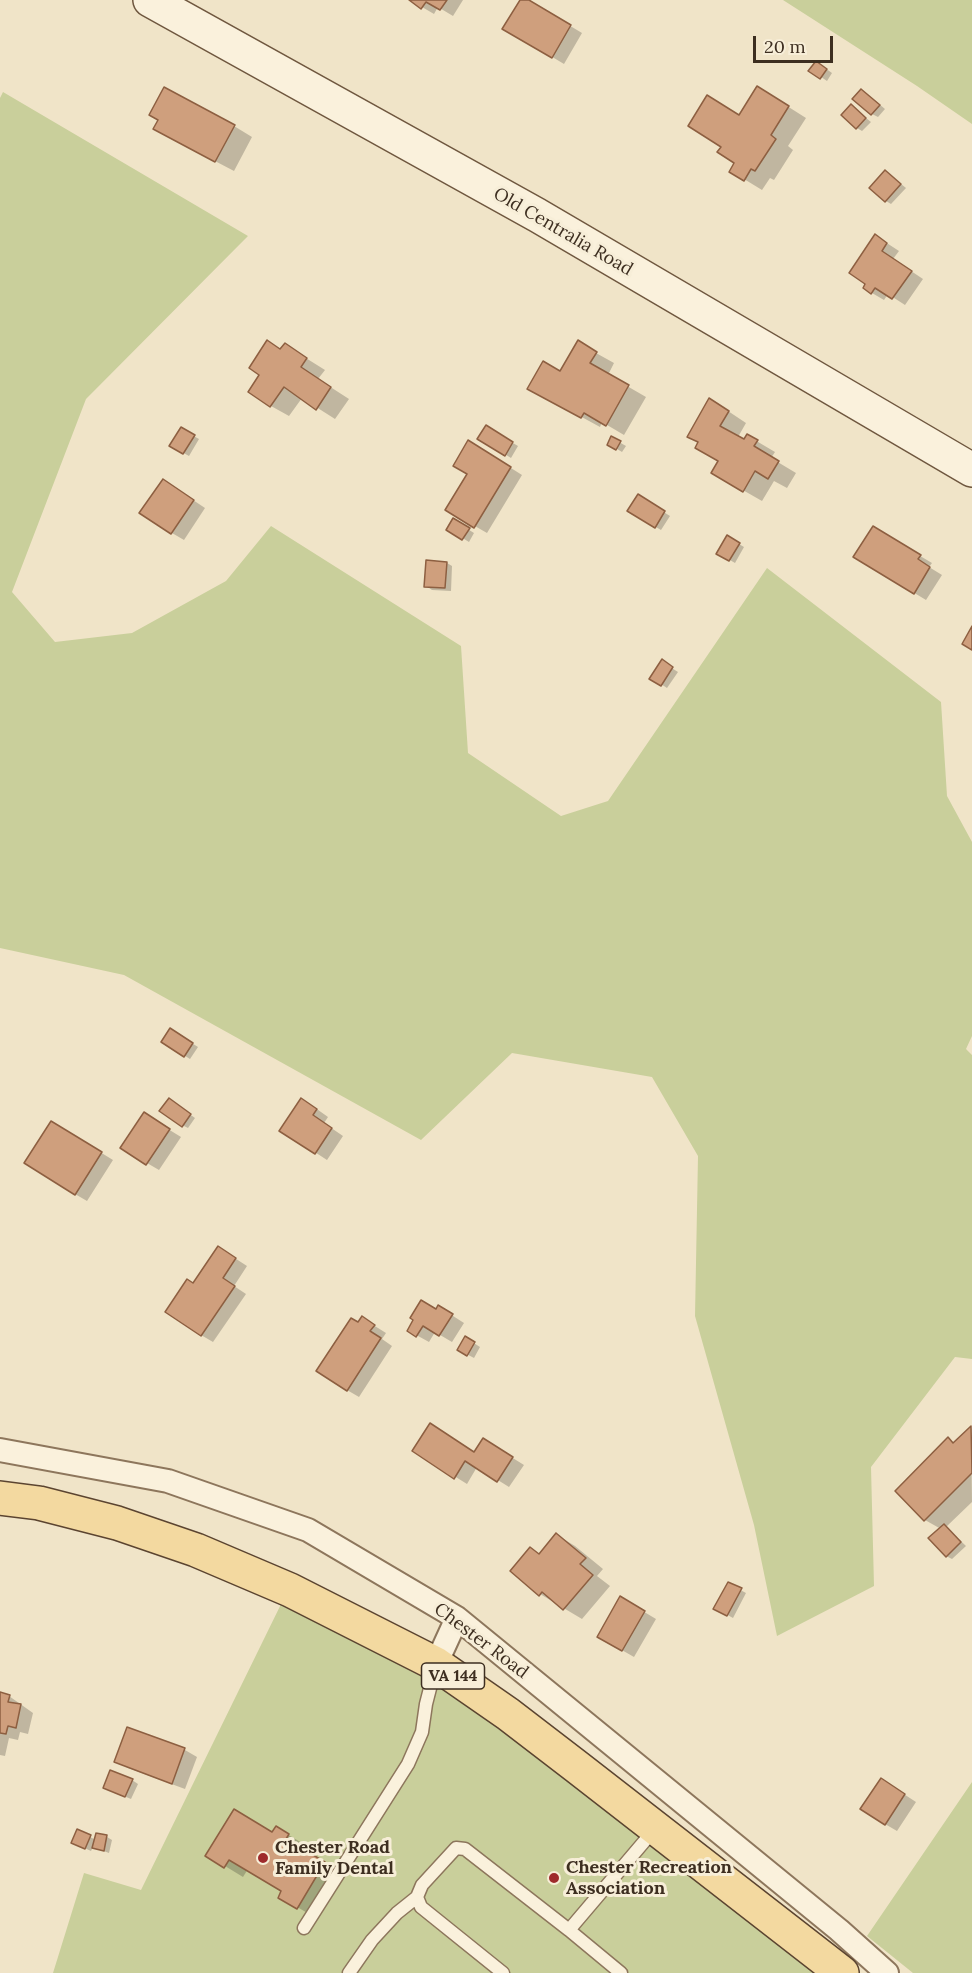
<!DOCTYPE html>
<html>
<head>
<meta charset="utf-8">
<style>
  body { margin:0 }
  #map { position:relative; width:972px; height:1973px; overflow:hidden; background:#f0e4c8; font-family:Lora,serif }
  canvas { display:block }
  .scale { position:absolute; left:753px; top:36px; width:80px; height:27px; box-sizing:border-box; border:3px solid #3d2e20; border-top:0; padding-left:8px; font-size:18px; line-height:21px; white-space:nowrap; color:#3d2e20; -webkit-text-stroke:4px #f7eed8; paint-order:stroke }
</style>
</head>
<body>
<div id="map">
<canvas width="972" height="1973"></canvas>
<div class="scale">20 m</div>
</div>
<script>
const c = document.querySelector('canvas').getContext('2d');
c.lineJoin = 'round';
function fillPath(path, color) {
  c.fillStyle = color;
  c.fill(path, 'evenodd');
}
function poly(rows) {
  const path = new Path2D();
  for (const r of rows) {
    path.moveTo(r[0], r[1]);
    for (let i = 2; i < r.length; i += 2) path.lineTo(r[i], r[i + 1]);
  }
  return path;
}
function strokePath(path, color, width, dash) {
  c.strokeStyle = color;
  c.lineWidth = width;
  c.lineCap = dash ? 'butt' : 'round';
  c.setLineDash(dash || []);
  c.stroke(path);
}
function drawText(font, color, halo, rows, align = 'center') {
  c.font = font + ' Lora,serif';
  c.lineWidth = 6;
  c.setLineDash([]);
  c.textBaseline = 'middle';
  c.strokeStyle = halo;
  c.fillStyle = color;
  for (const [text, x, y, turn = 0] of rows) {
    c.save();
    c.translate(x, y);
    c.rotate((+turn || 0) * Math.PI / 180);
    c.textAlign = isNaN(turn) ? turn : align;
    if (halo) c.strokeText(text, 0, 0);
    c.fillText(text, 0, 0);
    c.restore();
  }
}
const green = poly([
  [783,0,972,0,972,124,917,86],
  [3,92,248,236,86,399,12,592,55,642,132,633,226,581,271,526,461,646,468,753,561,816,608,801,767,568,941,702,947,796,972,842,972,1036,966,1049,972,1055,972,1359,955,1357,871,1467,874,1586,777,1636,754,1525,695,1316,698,1156,652,1077,512,1053,421,1140,124,975,0,948,0,98],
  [285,1596,442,1683,838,1973,53,1973,84,1873,141,1890],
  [972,1782,972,1973,913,1973,867,1936]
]);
const shadow = poly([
  [410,0,463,0,453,16,438,7,434,14],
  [521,0,527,0,582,33,564,64,504,28],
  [822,66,832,73,827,81,811,70],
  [867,94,885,109,878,117,872,114],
  [776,99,806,118,788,146,793,150,774,180,770,178,762,190,744,179,736,163,740,116],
  [856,110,871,122,862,131,857,128],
  [234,126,252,137,234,171,173,139],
  [886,172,906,188,891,204,886,201],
  [876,236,899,251,893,259,923,279,905,305,888,294,884,300,872,293],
  [578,343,614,363,608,375,646,397,624,435,602,422,600,427,547,398],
  [285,345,325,370,318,379,349,399,335,419,302,398,289,416,271,406,262,375],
  [728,411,746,423,738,437,744,441,748,436,775,452,771,458,796,473,787,488,774,481,762,501,713,473,720,460,697,447],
  [486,427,518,446,511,458,479,438],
  [181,429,199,439,189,456,171,446],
  [612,438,626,446,622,452,609,444],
  [481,449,522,475,487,533,447,510],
  [175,488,205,508,184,540,172,533],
  [638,496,670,516,661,530,629,511],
  [453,520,474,533,469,542,448,529],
  [873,528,932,563,929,567,942,575,926,600,855,557],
  [727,537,744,547,735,563,718,553],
  [447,563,452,566,451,591,432,590,426,586],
  [662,662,678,672,667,688,652,678],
  [171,1030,198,1047,190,1059,163,1042],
  [174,1103,195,1118,188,1128,182,1125],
  [314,1107,328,1117,324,1123,343,1136,327,1160,281,1130],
  [155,1121,181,1137,159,1170,147,1163],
  [64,1130,113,1160,87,1201,75,1194],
  [230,1255,247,1266,234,1286,246,1294,213,1342,201,1335,194,1285],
  [439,1307,464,1323,452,1342,435,1332,429,1342,409,1331],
  [362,1318,386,1333,382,1339,392,1346,359,1397,347,1390,359,1324],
  [466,1338,480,1347,474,1358,459,1350],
  [971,1427,972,1502,946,1527,966,1546,952,1559,946,1556,941,1529,925,1520,948,1439,955,1443],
  [495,1447,524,1465,509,1487,477,1467,467,1484,414,1451,475,1453],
  [557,1535,575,1546,603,1569,597,1576,610,1586,582,1619,540,1594,530,1549,540,1555],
  [729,1584,746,1593,733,1618,715,1608],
  [621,1598,656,1619,634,1657,599,1637],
  [0,1694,9,1696,33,1713,28,1734,20,1732,18,1740,9,1738,5,1756,0,1755],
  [128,1729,185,1750,197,1757,185,1789,128,1768,116,1761],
  [132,1780,138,1784,131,1799,105,1788],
  [893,1787,916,1802,897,1831,885,1824],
  [277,1828,307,1846,304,1851,342,1874,316,1918,280,1897,283,1891,248,1869,243,1877,207,1855,273,1834],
  [78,1831,96,1840,107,1837,112,1840,109,1853,93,1847,91,1851,78,1845]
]);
const building = poly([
  [409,0,447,0,440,10,426,2,421,9,409,0],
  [520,0,529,0,571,25,552,58,502,29,520,0],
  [816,61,827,69,820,79,808,71,816,61],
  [757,86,789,106,771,135,776,139,755,171,751,169,744,181,729,172,734,163,717,152,721,147,688,126,707,95,739,115,757,86],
  [164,87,235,125,215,162,153,129,158,120,149,115,164,87],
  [861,89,880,105,871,115,852,99,861,89],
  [851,104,866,118,856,129,841,115,851,104],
  [885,170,901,184,885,202,869,188,885,170],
  [875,234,887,243,882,251,912,271,892,299,875,288,871,294,863,288,865,284,849,273,875,234],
  [267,340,280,349,285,343,307,358,301,367,331,387,316,410,284,387,270,407,248,392,259,375,249,368,267,340],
  [578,340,597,352,590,363,629,385,606,426,584,413,581,418,527,389,543,361,560,371,578,340],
  [709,398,729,411,720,426,744,439,747,434,758,440,754,446,779,461,768,479,755,471,743,492,711,473,718,461,695,448,698,442,687,437,709,398],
  [486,425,513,442,505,456,477,439,486,425],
  [181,427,195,435,183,454,169,446,181,427],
  [611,436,621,441,616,450,607,445,611,436],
  [468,440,511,467,474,528,445,510,467,474,453,466,468,440],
  [163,479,194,500,171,534,139,513,163,479],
  [638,494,665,511,655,528,627,511,638,494],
  [453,518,470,528,462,540,446,530,453,518],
  [873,526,921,555,918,559,930,567,914,594,853,557,873,526],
  [727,535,740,543,729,561,716,554,727,535],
  [426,560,447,562,445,588,424,587,426,560],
  [972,626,972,650,962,644,972,626],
  [662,659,673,667,661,686,649,679,662,659],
  [170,1028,193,1043,184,1057,161,1042,170,1028],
  [169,1098,191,1114,182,1127,159,1111,169,1098],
  [301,1098,317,1109,313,1115,332,1128,315,1154,279,1131,301,1098],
  [144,1112,170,1129,146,1165,120,1148,144,1112],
  [51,1121,102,1152,75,1195,24,1163,51,1121],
  [218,1246,236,1258,223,1278,235,1286,201,1336,165,1312,187,1279,193,1283,218,1246],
  [421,1300,436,1309,438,1305,453,1314,439,1336,423,1326,416,1337,407,1331,413,1320,410,1318,421,1300],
  [362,1316,375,1325,370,1331,381,1338,347,1391,316,1371,351,1318,358,1322,362,1316],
  [465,1336,475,1342,467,1356,457,1350,465,1336],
  [430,1423,474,1452,483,1438,513,1457,497,1482,465,1461,454,1479,412,1451,430,1423],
  [971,1426,972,1473,924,1521,895,1491,948,1437,953,1443,971,1426],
  [944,1524,961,1542,946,1557,928,1538,944,1524],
  [556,1533,586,1558,580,1564,593,1575,563,1610,542,1592,539,1596,510,1571,530,1547,539,1554,556,1533],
  [728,1582,742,1588,727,1616,713,1609,728,1582],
  [620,1596,645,1611,622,1651,597,1637,620,1596],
  [0,1692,10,1695,8,1702,21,1704,16,1728,8,1726,6,1734,0,1733,0,1692],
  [127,1727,185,1748,172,1784,114,1762,127,1727],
  [110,1770,133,1779,125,1797,103,1788,110,1770],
  [881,1778,905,1794,885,1825,860,1809,881,1778],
  [234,1809,272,1832,276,1826,289,1834,286,1839,325,1862,297,1909,278,1898,281,1891,229,1860,224,1868,205,1856,234,1809],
  [77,1829,91,1835,85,1849,71,1843,77,1829],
  [96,1833,107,1835,104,1851,92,1848,96,1833]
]);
const lane = poly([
  [304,1928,408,1764,422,1732,426,1704,436,1665],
  [569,1930,654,1830],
  [349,1973,372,1940,397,1913,417,1897],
  [503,1973,421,1907,417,1897,422,1885,456,1848,465,1849,569,1930,621,1973]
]);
const street = poly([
  [0,1450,168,1481,308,1530,457,1618,839,1930,887,1973],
  [436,1664,457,1618]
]);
const secondary = poly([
  [150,0,537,215,972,470]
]);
const primary = poly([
  [0,1498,39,1503,117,1523,196,1550,290,1590,436,1664,508,1714,577,1767,842,1973]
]);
const markers = [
  [263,1858,6,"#9e2a2b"],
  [554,1878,6,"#9e2a2b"]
];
const shields = [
  [453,1676,63]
];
const shieldNames = [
  ["VA 144",453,1676]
];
const streetNames = [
  ["Old Centralia Road",563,232,30],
  ["Chester Road",481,1641,37]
];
const poiNames = [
  ["Chester Road",275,1848],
  ["Family Dental",275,1869],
  ["Chester Recreation",566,1868],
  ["Association",566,1889]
];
fillPath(green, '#c9cf9b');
fillPath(shadow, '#0003');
fillPath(building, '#cf9f7d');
strokePath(building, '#8d5f41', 1.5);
strokePath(lane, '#8d765c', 15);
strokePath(street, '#8d765c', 26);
strokePath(secondary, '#6f573f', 36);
strokePath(primary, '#5b4430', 36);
strokePath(lane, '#faf1dc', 12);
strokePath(street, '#faf1dc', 22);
strokePath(secondary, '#faf1dc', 33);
strokePath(primary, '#f3d9a0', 33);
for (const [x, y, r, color] of markers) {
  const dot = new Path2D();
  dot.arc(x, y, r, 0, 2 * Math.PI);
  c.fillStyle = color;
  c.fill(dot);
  strokePath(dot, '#f7eed8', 2);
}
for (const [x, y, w] of shields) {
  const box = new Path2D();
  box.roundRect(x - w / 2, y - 13, w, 26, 4.5);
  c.fillStyle = '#f7eed8';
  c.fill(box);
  strokePath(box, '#3d2e20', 1.5);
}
drawText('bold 16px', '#3d2e20', null, shieldNames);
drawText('18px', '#3d2e20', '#f7eed8', streetNames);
drawText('bold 18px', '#3d2e20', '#f7eed8', poiNames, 'left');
</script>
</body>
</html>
